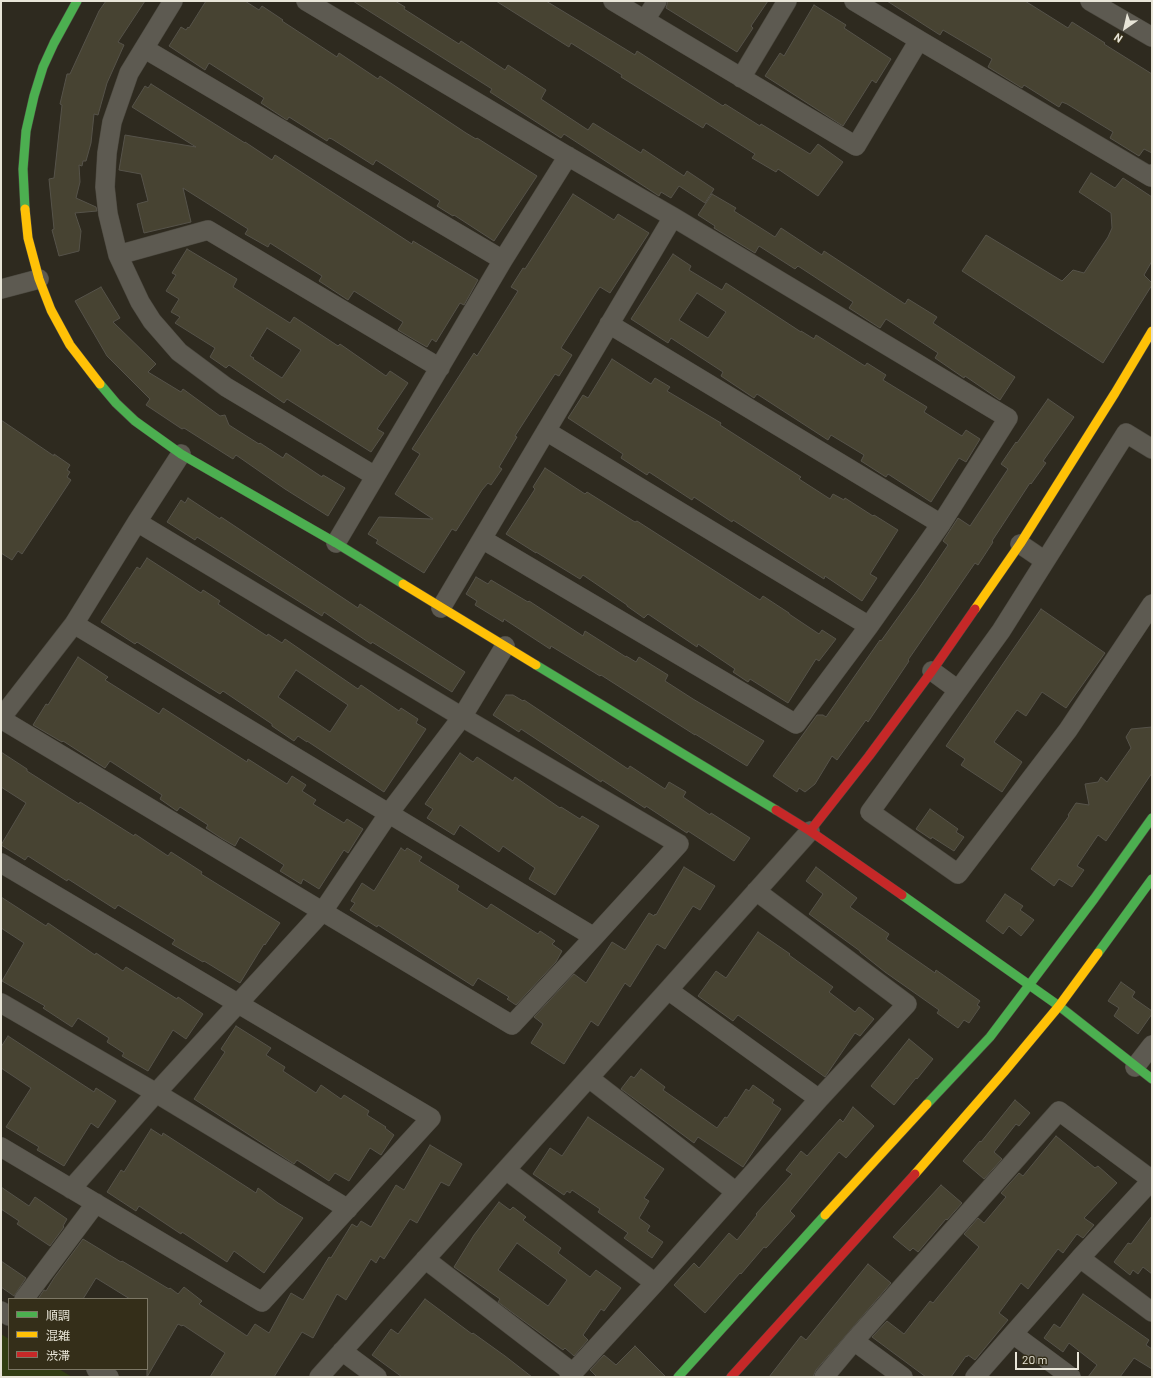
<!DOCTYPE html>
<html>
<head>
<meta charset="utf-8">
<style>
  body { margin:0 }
  #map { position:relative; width:1153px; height:1378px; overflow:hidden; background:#2e2a1f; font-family:Barlow,"Noto Sans JP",sans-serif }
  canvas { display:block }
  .frame { position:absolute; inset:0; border:2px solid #e8e5d8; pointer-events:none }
  .legend { position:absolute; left:8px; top:1298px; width:140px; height:72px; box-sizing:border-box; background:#342e19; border:1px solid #7c7765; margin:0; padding:5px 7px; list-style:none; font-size:12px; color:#e8e5d8 }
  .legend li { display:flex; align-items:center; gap:8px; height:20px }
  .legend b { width:20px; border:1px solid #7c7765 }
  .north { position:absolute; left:1105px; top:8px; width:40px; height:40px; -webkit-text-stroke:3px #342e19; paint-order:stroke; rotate:214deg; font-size:11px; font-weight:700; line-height:16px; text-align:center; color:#e8e5d8 }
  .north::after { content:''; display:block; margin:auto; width:14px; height:18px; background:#e8e5d8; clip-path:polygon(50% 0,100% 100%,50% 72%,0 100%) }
  .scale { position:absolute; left:1015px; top:1352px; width:64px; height:18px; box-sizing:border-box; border:2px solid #e8e5d8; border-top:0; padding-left:5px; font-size:12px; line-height:14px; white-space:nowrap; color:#e8e5d8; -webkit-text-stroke:3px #342e19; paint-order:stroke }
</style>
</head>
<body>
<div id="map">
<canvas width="1153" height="1378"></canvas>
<div class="frame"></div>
<ul class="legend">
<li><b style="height:5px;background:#4caf50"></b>順調</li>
<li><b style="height:5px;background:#ffc107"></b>混雑</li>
<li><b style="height:5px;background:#c62828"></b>渋滞</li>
</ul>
<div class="north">N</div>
<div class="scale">20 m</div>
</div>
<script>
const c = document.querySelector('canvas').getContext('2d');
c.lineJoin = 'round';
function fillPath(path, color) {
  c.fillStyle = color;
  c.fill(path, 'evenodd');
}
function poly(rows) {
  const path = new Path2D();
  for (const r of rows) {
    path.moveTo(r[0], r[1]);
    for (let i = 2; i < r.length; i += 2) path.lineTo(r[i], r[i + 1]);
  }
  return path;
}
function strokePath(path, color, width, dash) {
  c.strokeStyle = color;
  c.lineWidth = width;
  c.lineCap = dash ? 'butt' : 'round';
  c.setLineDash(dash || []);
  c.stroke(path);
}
const green = poly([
  [1,1334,9,1339,9,1369,59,1369,72,1377,1,1377]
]);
const building = poly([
  [106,1,145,1,118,42,124,45,107,83,98,115,94,114,91,143,86,161,83,161,82,166,79,165,80,182,76,198,96,207,97,211,75,213,81,231,79,251,59,256,52,230,54,229,49,179,54,178,62,105,60,104,67,74,70,74,99,11,106,1],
  [206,1,245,1,259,10,262,6,283,20,282,21,337,57,339,53,378,79,380,76,466,133,476,139,477,138,537,176,494,241,454,215,453,216,437,206,440,201,376,160,373,165,332,139,329,138,327,141,289,117,287,120,261,103,264,98,209,63,205,70,169,46,181,27,186,30,188,27,189,28,206,1],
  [353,1,395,1,405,7,404,9,459,44,461,41,505,70,508,65,546,90,541,99,588,130,593,123,641,153,643,149,684,176,687,171,714,189,705,203,679,186,671,198,661,192,659,196,564,134,561,138,490,92,492,89,353,1],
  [496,1,546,1,635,55,637,51,723,106,725,104,760,126,761,124,810,154,818,144,843,162,818,196,778,169,776,172,752,158,755,154,706,123,703,128,621,77,622,75,571,43,569,47,496,1],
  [668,1,768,1,751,26,753,28,737,52,666,8,668,1],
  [887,1,1025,1,1068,28,1072,22,1105,43,1104,44,1152,74,1152,153,1144,149,1139,156,1110,138,1113,132,1067,104,1062,102,1059,107,1024,85,1022,88,988,67,992,59,943,30,940,35,887,1],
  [814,5,846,25,844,28,891,59,876,83,872,80,843,126,765,76,780,53,784,56,814,5],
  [151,84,245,143,245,142,272,160,275,155,412,244,413,241,478,280,464,305,460,303,436,342,432,339,427,347,413,339,398,330,403,322,354,291,348,300,319,281,322,276,270,243,268,247,245,234,248,229,183,188,191,222,144,233,137,204,148,201,141,174,119,170,125,135,196,147,132,107,145,86,148,88,151,84],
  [1091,173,1115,188,1123,178,1152,197,1152,261,1144,275,1152,283,1152,285,1103,363,962,271,986,235,1062,281,1073,270,1084,273,1108,237,1112,228,1111,213,1079,192,1091,173],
  [573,194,614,220,618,214,649,233,610,293,600,287,597,291,561,348,572,355,559,376,555,374,515,436,517,437,499,467,502,469,491,485,488,483,482,490,456,531,452,529,424,573,376,543,378,540,368,534,379,517,433,519,395,494,420,454,412,449,474,353,477,356,518,291,511,287,523,268,525,269,573,194],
  [712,194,736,208,734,211,775,237,781,228,822,255,824,251,905,304,908,299,937,317,933,323,1015,377,1000,400,965,376,964,378,935,358,938,353,886,319,880,328,849,308,853,302,798,266,795,269,759,246,755,253,714,228,715,226,698,215,712,194],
  [187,249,237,279,233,287,290,323,294,317,338,346,340,344,386,376,390,371,408,383,377,429,384,433,371,452,287,399,284,403,229,365,226,368,210,357,215,348,175,323,180,317,171,312,179,299,166,291,176,275,172,273,187,249],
  [267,328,301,350,282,378,253,359,254,358,250,356,267,328],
  [673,254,691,266,689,270,722,290,726,283,801,332,801,331,814,339,816,335,865,366,867,363,886,375,883,380,927,407,924,412,962,436,966,430,980,439,966,462,959,458,931,502,888,474,886,477,861,461,864,455,831,435,828,440,757,394,754,398,721,376,723,372,671,338,668,343,631,319,673,254],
  [697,293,726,312,708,338,679,320,697,293],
  [101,287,120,318,113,322,156,364,148,372,181,392,183,389,220,416,225,415,229,425,259,444,260,443,283,458,286,453,322,477,323,475,345,488,328,516,285,489,236,455,233,459,184,428,182,429,146,405,150,399,107,356,75,301,101,287],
  [612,359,651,384,655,378,670,387,667,391,721,423,720,425,801,477,799,479,830,499,833,494,844,500,845,498,873,516,874,515,898,530,870,574,877,578,862,601,825,576,824,579,733,520,732,522,694,497,692,500,649,472,647,475,621,458,623,454,568,418,583,395,588,398,612,359],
  [1048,399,1074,417,1043,461,1046,463,1031,484,1030,483,992,541,993,542,978,565,975,563,908,660,909,661,868,722,866,720,837,760,832,756,815,784,805,792,799,788,797,792,773,776,817,715,823,715,826,717,880,640,881,641,917,591,948,545,943,541,958,518,970,526,1008,469,1001,464,1016,442,1017,443,1048,399],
  [1,420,54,456,54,454,70,465,67,470,70,472,67,477,71,480,22,554,18,551,12,560,1,553,1,420],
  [545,468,585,494,587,492,635,522,637,521,760,600,763,596,789,613,789,614,819,634,822,630,836,639,819,661,816,659,788,703,750,679,748,682,733,672,735,669,698,644,697,647,648,614,644,618,627,606,627,605,583,575,580,579,536,552,536,553,506,534,535,489,533,487,545,468],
  [188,498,220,519,221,517,358,608,360,604,465,672,452,692,372,642,371,644,324,612,322,616,197,537,195,540,167,522,181,500,185,503,188,498],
  [147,558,201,593,203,590,220,601,218,604,267,636,268,634,282,643,285,639,358,689,361,685,399,711,401,708,418,719,416,723,426,729,384,792,307,741,307,742,298,736,294,741,272,726,272,724,223,691,220,694,137,642,135,644,101,622,137,567,140,569,147,558],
  [296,670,348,705,330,732,278,697,296,670],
  [476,577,488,584,491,580,528,602,529,601,583,636,585,631,626,657,626,656,636,662,639,657,668,675,665,681,693,699,764,741,747,766,695,734,695,735,601,675,600,676,551,646,550,649,504,619,503,622,475,605,477,601,466,594,476,577],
  [1041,609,1105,653,1066,708,1042,692,1026,716,1017,710,994,742,1022,762,1002,792,961,765,965,759,946,746,1041,609],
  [78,657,108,677,105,680,159,714,163,708,247,762,248,759,287,784,292,776,306,785,302,791,316,800,313,804,344,823,347,819,363,829,348,853,344,850,319,889,303,879,301,884,280,871,284,865,240,837,235,846,221,838,206,828,208,825,180,807,177,811,160,799,162,795,110,761,105,768,63,741,62,742,33,725,46,704,48,705,78,657],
  [506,695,513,695,523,701,524,700,628,769,630,766,665,789,669,782,686,792,683,797,710,815,711,813,750,838,748,841,734,861,688,831,687,833,646,806,645,808,602,780,601,782,521,729,519,732,493,715,506,695],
  [1152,727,1152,773,1106,841,1098,835,1077,866,1084,870,1072,887,1059,879,1054,886,1031,869,1069,816,1068,815,1076,803,1089,805,1085,784,1098,782,1101,777,1107,782,1131,748,1126,737,1131,729,1152,727],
  [1,752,27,769,27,771,79,804,80,802,134,836,135,834,168,856,171,852,202,872,201,874,280,923,265,945,264,944,240,983,204,961,203,962,172,944,175,940,118,905,115,909,68,879,67,881,28,856,25,860,1,845,26,803,1,787,1,752],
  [460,753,473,762,477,757,513,781,515,777,560,808,561,807,580,819,582,816,599,826,555,895,529,879,535,868,503,846,499,852,460,825,454,835,427,818,433,809,425,804,460,753],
  [930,809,958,829,956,832,964,837,954,851,932,837,931,839,916,829,930,809],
  [401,848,405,851,407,848,422,857,419,861,459,886,457,890,487,909,491,904,538,934,540,931,555,941,552,944,562,951,556,962,516,1005,507,999,509,997,478,978,473,986,378,925,377,927,350,910,355,903,351,901,362,883,374,891,401,848],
  [684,867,715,886,700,910,693,906,665,949,657,944,630,987,625,983,598,1026,591,1021,564,1064,531,1043,543,1024,534,1017,574,974,586,983,612,942,625,950,649,913,654,916,655,914,656,915,684,867],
  [816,867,857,898,850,907,889,934,886,939,935,973,936,970,980,1001,977,1005,980,1007,969,1023,964,1020,958,1028,937,1013,939,1010,885,972,860,952,860,951,809,914,823,894,806,881,816,867],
  [1005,894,1023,906,1020,910,1034,920,1021,936,1009,926,1003,934,986,921,1005,894],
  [1,897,46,926,48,923,95,955,96,953,123,971,126,967,177,999,178,997,203,1014,186,1039,173,1030,148,1071,122,1056,124,1053,107,1042,109,1038,78,1018,72,1027,43,1008,45,1006,2,981,24,943,1,928,1,897],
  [758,932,790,954,789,955,833,987,829,992,855,1012,859,1007,874,1019,860,1036,855,1033,825,1077,738,1015,733,1021,698,996,716,971,726,978,758,932],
  [1121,982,1135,992,1132,997,1152,1011,1152,1014,1138,1034,1114,1016,1119,1008,1108,1001,1121,982],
  [236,1026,271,1048,266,1055,285,1067,283,1071,316,1093,321,1085,341,1099,344,1095,369,1111,367,1115,386,1127,385,1128,394,1135,381,1155,370,1148,349,1181,335,1173,329,1181,297,1160,294,1164,288,1160,194,1099,225,1052,221,1049,236,1026],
  [8,1036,94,1092,96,1088,116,1101,98,1128,91,1123,64,1166,37,1150,39,1147,6,1127,31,1088,1,1068,1,1047,8,1036],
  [909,1039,933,1059,917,1079,916,1078,894,1105,871,1086,909,1039],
  [641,1069,665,1087,663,1090,717,1128,725,1117,727,1118,746,1089,749,1091,753,1085,774,1100,772,1103,781,1109,743,1167,698,1137,694,1143,621,1089,631,1076,634,1078,641,1069],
  [1015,1100,1030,1113,1019,1126,1016,1124,994,1152,1002,1159,984,1179,963,1161,980,1141,981,1142,1015,1100],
  [853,1107,874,1126,846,1158,839,1152,790,1211,795,1216,766,1248,764,1247,741,1274,740,1273,705,1313,674,1285,694,1263,699,1268,729,1233,737,1240,757,1215,756,1214,792,1174,786,1170,801,1151,807,1156,840,1119,843,1122,853,1107],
  [588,1117,664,1169,644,1198,649,1201,639,1218,650,1226,647,1231,663,1242,652,1258,624,1238,628,1233,598,1212,600,1209,572,1190,570,1193,567,1191,564,1195,533,1174,550,1148,562,1156,588,1117],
  [151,1129,162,1136,163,1133,256,1193,258,1188,278,1203,303,1218,264,1273,234,1251,227,1262,182,1232,181,1234,139,1206,136,1211,107,1192,121,1170,124,1172,151,1129],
  [1056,1136,1095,1168,1098,1166,1117,1183,1084,1218,1094,1225,1083,1238,1077,1234,1063,1253,1058,1249,1028,1289,1021,1283,999,1313,1008,1320,975,1360,968,1355,967,1357,966,1356,951,1377,926,1377,872,1337,887,1321,904,1334,930,1301,933,1303,979,1247,964,1234,978,1218,984,1223,1006,1197,1001,1193,1019,1173,1023,1176,1056,1136],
  [430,1145,462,1164,449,1186,441,1182,417,1223,410,1219,384,1259,380,1256,376,1263,371,1259,346,1300,337,1294,313,1338,302,1332,274,1377,210,1377,225,1353,183,1325,182,1326,178,1324,147,1377,147,1299,130,1299,96,1278,83,1299,38,1299,44,1290,46,1291,54,1278,83,1239,121,1262,122,1261,169,1289,170,1288,178,1294,184,1287,202,1301,199,1304,247,1336,255,1324,269,1333,291,1293,303,1300,329,1257,331,1258,352,1224,357,1227,361,1221,371,1227,396,1185,404,1190,430,1145],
  [941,1185,962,1203,947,1220,946,1219,918,1252,913,1248,910,1251,893,1237,941,1185],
  [1,1187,29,1206,35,1197,67,1219,63,1226,64,1227,50,1246,17,1224,19,1221,1,1209,1,1187],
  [499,1202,510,1210,513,1207,526,1217,523,1220,561,1248,558,1253,590,1277,596,1270,621,1288,604,1311,601,1309,583,1335,588,1340,574,1356,565,1348,563,1350,536,1330,498,1302,500,1299,454,1267,474,1235,499,1202],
  [517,1243,567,1280,548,1306,498,1270,517,1243],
  [1152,1216,1152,1274,1143,1267,1138,1274,1133,1270,1130,1275,1114,1262,1128,1243,1131,1244,1152,1216],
  [1,1261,26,1278,14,1296,1,1287,1,1261],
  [868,1264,891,1283,816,1370,813,1377,769,1377,801,1336,806,1340,868,1264],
  [1083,1294,1149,1340,1146,1345,1152,1349,1152,1369,1134,1358,1120,1377,1088,1377,1097,1365,1069,1343,1063,1352,1044,1338,1054,1324,1060,1328,1083,1294],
  [425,1299,472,1334,473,1333,505,1356,532,1377,402,1377,372,1355,391,1329,398,1334,425,1299],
  [635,1346,666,1377,597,1377,590,1370,604,1355,616,1365,635,1346]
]);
const street = poly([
  [173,1,129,73,112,122,107,153,105,187,108,214,118,255,140,302,152,321,179,352,226,387,375,476],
  [306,1,564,154,673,217,1008,418,941,524,869,626,796,724,482,539],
  [613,1,856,146,919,40,1151,177,1152,174],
  [854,1,919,40],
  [1090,1,1152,37],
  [645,20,657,1],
  [145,49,503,260],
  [741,78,787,1],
  [118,255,208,230,440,368],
  [1,289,39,279],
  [609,324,941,524],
  [546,431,869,626],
  [1152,449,1126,433,1001,631,870,812,958,874,1068,730,1152,604],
  [336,543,503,260,568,156],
  [1020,544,1045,561],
  [441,608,673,217],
  [74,624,594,937],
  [932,671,958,690],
  [1,718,74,624,137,522,181,454],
  [1,719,512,1025,594,937,679,844,462,717,137,522],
  [1,863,431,1118,262,1302,1,1147],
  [668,990,819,1099],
  [1,1003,156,1093,348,1209],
  [1135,1067,1152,1045],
  [589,1078,736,1192],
  [506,1170,655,1283],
  [71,1189,156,1093,323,911,389,813,462,717,505,646],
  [1080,1258,1152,1312],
  [425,1259,573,1373],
  [24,1299,96,1203],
  [1,1311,9,1316],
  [1013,1334,1071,1377],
  [854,1341,903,1377],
  [342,1351,377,1377],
  [96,1369,109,1377],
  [319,1377,668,990,810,831],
  [569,1377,655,1283,819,1099,907,1004,756,891],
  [824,1377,854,1341,1059,1111,1152,1180],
  [975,1377,1080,1258,1152,1180]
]);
const fast = poly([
  [25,209,23,169,26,131,34,96,43,67,54,43,77,1],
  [100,384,116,403,135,421,181,454,336,543,403,584],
  [536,665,776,810],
  [902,895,1059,1006,1152,1079],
  [1098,953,1152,879],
  [927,1104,990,1037,1094,899,1152,818],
  [678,1377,825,1215]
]);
const slow = poly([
  [25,209,28,238,39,279,51,310,70,345,100,384],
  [403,584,536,665],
  [975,609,1020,544,1115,393,1152,331],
  [915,1174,1004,1072,1059,1006,1098,953],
  [825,1215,927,1104]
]);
const jam = poly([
  [776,810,810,831,902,895],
  [810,831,869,756,932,671,975,609],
  [731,1377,915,1174]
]);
fillPath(green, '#323e13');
fillPath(building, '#474332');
strokePath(building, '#56534a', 1);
strokePath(street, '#4b483f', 20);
strokePath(fast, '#4b483f', 10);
strokePath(slow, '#4b483f', 10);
strokePath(jam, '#4b483f', 10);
strokePath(street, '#5d5a51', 19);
strokePath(fast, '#4caf50', 9);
strokePath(slow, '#ffc107', 9);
strokePath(jam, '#c62828', 9);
</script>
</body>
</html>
